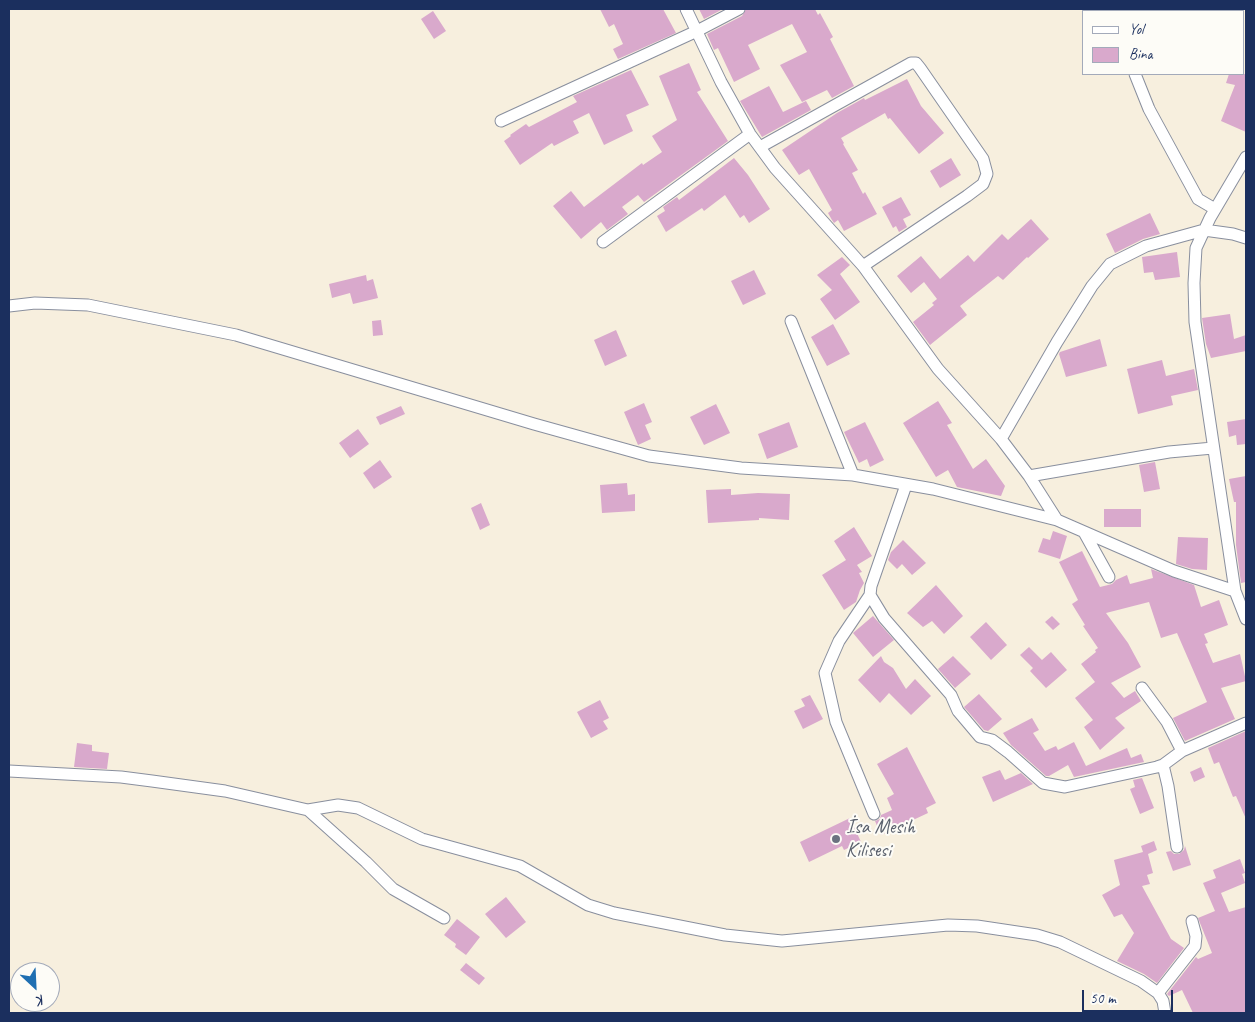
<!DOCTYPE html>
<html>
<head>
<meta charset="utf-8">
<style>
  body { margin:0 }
  #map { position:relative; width:1255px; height:1022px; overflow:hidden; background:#f7efde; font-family:Caveat,sans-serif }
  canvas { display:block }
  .frame { position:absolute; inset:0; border:10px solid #1b2f5e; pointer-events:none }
  .legend { position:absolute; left:1082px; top:10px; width:162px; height:65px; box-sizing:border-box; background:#fdfcf7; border:1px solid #a3aaba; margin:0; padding:6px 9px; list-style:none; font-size:15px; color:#1b2f5e }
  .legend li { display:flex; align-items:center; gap:10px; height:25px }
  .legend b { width:25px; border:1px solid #a3aaba }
  .north { position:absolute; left:10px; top:962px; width:50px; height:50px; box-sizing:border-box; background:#fdfcf7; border:1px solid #a3aaba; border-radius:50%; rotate:155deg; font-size:14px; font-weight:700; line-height:20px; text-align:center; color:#1b2f5e }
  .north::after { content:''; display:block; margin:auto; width:18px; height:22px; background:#1f6fb2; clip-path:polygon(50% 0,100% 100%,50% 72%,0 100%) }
  .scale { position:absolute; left:1082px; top:990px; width:91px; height:22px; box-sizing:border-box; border:2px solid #1b2f5e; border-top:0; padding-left:6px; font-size:15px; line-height:18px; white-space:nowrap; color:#1b2f5e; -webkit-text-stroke:4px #fdfcf7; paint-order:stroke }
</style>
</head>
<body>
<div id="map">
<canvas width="1255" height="1022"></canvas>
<div class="frame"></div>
<ul class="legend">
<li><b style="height:6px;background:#fff"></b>Yol</li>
<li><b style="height:14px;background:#d9a9cc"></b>Bina</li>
</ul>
<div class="north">K</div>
<div class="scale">50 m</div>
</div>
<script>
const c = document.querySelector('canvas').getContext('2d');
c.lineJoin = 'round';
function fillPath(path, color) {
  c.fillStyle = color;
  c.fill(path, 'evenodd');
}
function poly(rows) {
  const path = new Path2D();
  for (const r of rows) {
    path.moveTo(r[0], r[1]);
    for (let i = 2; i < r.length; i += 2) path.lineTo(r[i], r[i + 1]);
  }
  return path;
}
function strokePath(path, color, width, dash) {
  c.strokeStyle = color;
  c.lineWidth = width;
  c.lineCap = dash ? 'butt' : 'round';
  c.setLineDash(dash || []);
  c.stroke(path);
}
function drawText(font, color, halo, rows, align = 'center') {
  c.font = font + ' Caveat,sans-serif';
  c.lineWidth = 4;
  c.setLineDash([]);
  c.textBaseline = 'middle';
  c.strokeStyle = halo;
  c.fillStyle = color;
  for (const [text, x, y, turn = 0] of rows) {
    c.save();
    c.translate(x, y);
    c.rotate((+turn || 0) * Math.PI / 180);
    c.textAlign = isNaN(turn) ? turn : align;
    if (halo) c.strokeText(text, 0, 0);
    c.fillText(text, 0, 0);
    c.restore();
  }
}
const building = poly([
  [600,9,663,9,676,33,618,59,613,49,623,44,614,24,609,27],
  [699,9,723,9,704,19],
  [746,9,815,9,818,15,820,13,833,37,830,39,854,86,832,98,827,90,802,102,780,65,807,52,792,24,748,45,760,69,734,82,718,48,714,50,707,34,742,16],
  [433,11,446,31,434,39,421,19],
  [689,63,701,90,697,92,728,141,644,202,638,195,622,207,628,214,607,230,601,222,581,239,553,206,571,191,584,207,642,163,643,165,662,152,652,136,677,120,659,76],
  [631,70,649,105,626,115,633,131,604,145,589,113,573,121,579,133,554,146,552,143,520,165,504,141,511,136,510,135,526,124,529,127,577,102,573,96],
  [1229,74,1246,74,1246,132,1221,121,1235,85,1226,83],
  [907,79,921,106,944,133,919,154,890,118,888,119,885,113,841,138,844,143,843,144,858,170,852,173,863,194,865,192,877,214,844,231,838,220,834,223,832,220,828,213,832,210,809,169,799,175,782,150,837,113,864,98,865,100],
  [769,86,783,112,806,101,811,110,762,137,740,101],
  [734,158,748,175,770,209,749,223,744,215,740,218,725,195,704,211,702,208,666,232,657,216,665,211,663,207,677,197,679,200],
  [951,158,961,175,940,188,930,171],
  [901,197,911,215,903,219,907,227,899,232,896,226,893,228,882,207],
  [1150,213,1160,234,1143,239,1115,253,1106,234],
  [1031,219,1049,239,1028,258,1027,257,1003,280,998,276,960,306,967,315,930,345,913,322,934,305,932,303,937,299,924,282,911,293,897,276,921,256,940,279,968,255,974,262,1002,234,1008,240],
  [1177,252,1180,277,1155,280,1153,272,1144,273,1142,257],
  [842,257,850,265,840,274,860,302,835,320,820,299,832,290,817,275],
  [754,270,766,294,743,305,731,281],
  [366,275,367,281,373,279,378,298,353,304,350,293,332,298,329,284],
  [1230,314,1234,339,1246,335,1246,351,1211,358,1206,344,1202,318],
  [381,320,383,335,373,336,372,321],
  [833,324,850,354,827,366,811,337],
  [616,330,627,356,605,366,594,340],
  [1100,339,1107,366,1066,377,1059,354,1060,352],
  [1162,360,1166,376,1194,369,1198,390,1171,396,1173,405,1138,414,1127,369],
  [938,401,952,423,947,425,973,469,986,459,1005,486,1001,496,957,487,948,470,936,477,903,423],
  [644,403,652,422,645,425,651,439,638,445,624,412],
  [716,404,730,433,704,445,690,417],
  [401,406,405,414,380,425,376,417],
  [1246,419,1246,444,1237,445,1236,435,1229,437,1227,422],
  [789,422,798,447,767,459,758,434],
  [865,422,884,460,870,467,867,459,859,463,844,432],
  [358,429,369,444,350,458,339,443],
  [380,460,392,477,374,489,363,473],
  [1155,462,1160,489,1144,492,1139,465],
  [1246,476,1246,582,1241,583,1236,545,1236,502,1234,502,1229,479],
  [627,483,628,495,635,494,635,511,602,513,600,485],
  [731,489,731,495,758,493,790,494,789,520,759,518,759,520,708,523,706,490],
  [481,503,490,525,480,530,471,508],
  [1104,509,1141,509,1141,527,1104,527],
  [854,527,872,556,857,565,862,572,859,573,864,583,860,590,856,602,844,610,822,575,846,560,834,541],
  [1053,531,1067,536,1060,559,1038,552,1043,538,1050,540],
  [1178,537,1208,538,1207,570,1192,569,1176,564],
  [903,540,926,563,912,575,902,564,897,569,888,560,891,552],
  [1082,551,1100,587,1112,584,1116,580,1127,575,1130,584,1153,578,1151,569,1194,585,1201,607,1219,600,1228,625,1204,634,1208,643,1205,644,1213,663,1240,654,1246,681,1221,688,1235,719,1185,741,1173,718,1207,702,1177,633,1161,638,1149,602,1106,613,1128,643,1141,667,1111,683,1124,698,1135,691,1141,701,1115,718,1125,728,1100,750,1084,727,1093,720,1075,698,1095,682,1081,664,1096,652,1095,650,1098,648,1083,626,1085,625,1072,604,1078,600,1059,562],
  [936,585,963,616,944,634,932,621,923,627,907,613],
  [873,616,894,640,873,657,853,633],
  [1052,616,1060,624,1053,630,1045,622],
  [986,622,1007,645,991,660,970,637],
  [1029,647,1042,660,1051,652,1067,670,1046,688,1030,671,1033,668,1020,655],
  [881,656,884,662,893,668,906,689,915,679,931,696,911,715,889,693,880,703,858,680],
  [953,656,971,674,955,688,938,669],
  [979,694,1002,719,988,731,984,730,964,707],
  [810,695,823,719,803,729,794,711,805,706,801,699],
  [600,700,609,718,603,721,608,729,591,738,577,712],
  [1032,718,1039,730,1033,733,1045,751,1056,746,1058,750,1074,742,1085,764,1083,765,1085,764,1086,766,1127,748,1131,758,1141,754,1144,762,1074,777,1068,765,1049,776,1046,776,1011,745,1003,733],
  [1246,731,1246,819,1236,796,1233,797,1219,762,1214,764,1208,748],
  [77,743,92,745,92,751,109,753,107,769,74,767],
  [907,747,936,803,926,808,928,813,881,835,875,821,880,819,881,815,892,810,887,798,894,794,877,764],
  [1201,767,1205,777,1194,782,1190,772],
  [1000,770,1005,780,1021,773,1033,784,993,802,982,777],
  [1142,778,1154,808,1140,814,1130,789,1135,787,1133,780],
  [850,818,861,842,844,850,842,846,809,862,800,842],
  [1154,841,1157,850,1148,854,1153,873,1147,875,1150,884,1142,886,1171,939,1184,948,1157,983,1144,974,1117,961,1134,933,1122,914,1114,917,1102,895,1120,885,1114,860,1143,852,1141,846],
  [1185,846,1191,865,1173,871,1166,852,1171,851,1174,854,1179,854,1184,850],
  [1240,859,1245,873,1242,874,1245,883,1221,893,1229,912,1246,907,1246,1013,1193,1013,1182,990,1169,996,1167,994,1196,957,1198,959,1212,953,1198,918,1215,911,1203,883,1216,878,1213,870],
  [506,897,526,922,506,938,485,914],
  [457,919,480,937,466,955,455,947,456,944,444,935],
  [466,963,485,978,479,985,460,970]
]);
const minor = poly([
  [686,9,721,82,750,134,775,168,863,266,938,369,1001,439,1029,476,1057,520],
  [1110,9,1111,11],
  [1135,74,1149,109,1198,199,1215,209],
  [501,121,697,31,739,9],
  [760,147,911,63,916,63,920,68,983,159,987,174,983,184,967,196,863,266],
  [1246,157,1210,218,1196,248,1194,283,1195,322,1235,591,1246,619],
  [603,242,750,134],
  [9,306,35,303,88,305,236,335,534,424,649,456,741,468,853,475,933,489,1057,520,1174,571,1235,591],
  [791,321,853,475],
  [1001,439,1057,342,1092,286,1110,264,1146,246,1204,230,1233,234,1246,238],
  [1029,476,1169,452,1213,448],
  [906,485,871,586,870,595,884,618,951,695,958,711,980,737,992,740,1008,752,1043,783,1065,787,1157,767,1163,765,1182,751,1246,723],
  [1084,532,1109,577],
  [870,595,839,641,825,673,836,722,874,814],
  [1142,688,1167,722,1182,751],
  [1163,765,1168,786,1177,847],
  [9,771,121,777,152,781,225,791,308,810,338,805,358,808,422,839,520,866,588,905,614,913,725,935,782,941,948,925,977,926,1037,935,1060,942,1141,981,1158,993,1163,1001,1165,1013],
  [308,810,366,862,393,889,444,918],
  [1158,993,1195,946,1196,936,1192,921]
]);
const markers = [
  [836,839,5,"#6b7280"]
];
const worshipNames = [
  ["İsa Mesih",846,828],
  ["Kilisesi",846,851]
];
fillPath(building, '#d9a9cc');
strokePath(minor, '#898f9e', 13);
strokePath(minor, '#fff', 11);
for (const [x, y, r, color] of markers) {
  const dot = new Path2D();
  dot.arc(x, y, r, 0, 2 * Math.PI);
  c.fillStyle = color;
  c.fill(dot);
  strokePath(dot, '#fdfcf7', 2);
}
drawText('20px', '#5b616d', '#fdfcf7', worshipNames, 'left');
</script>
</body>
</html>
